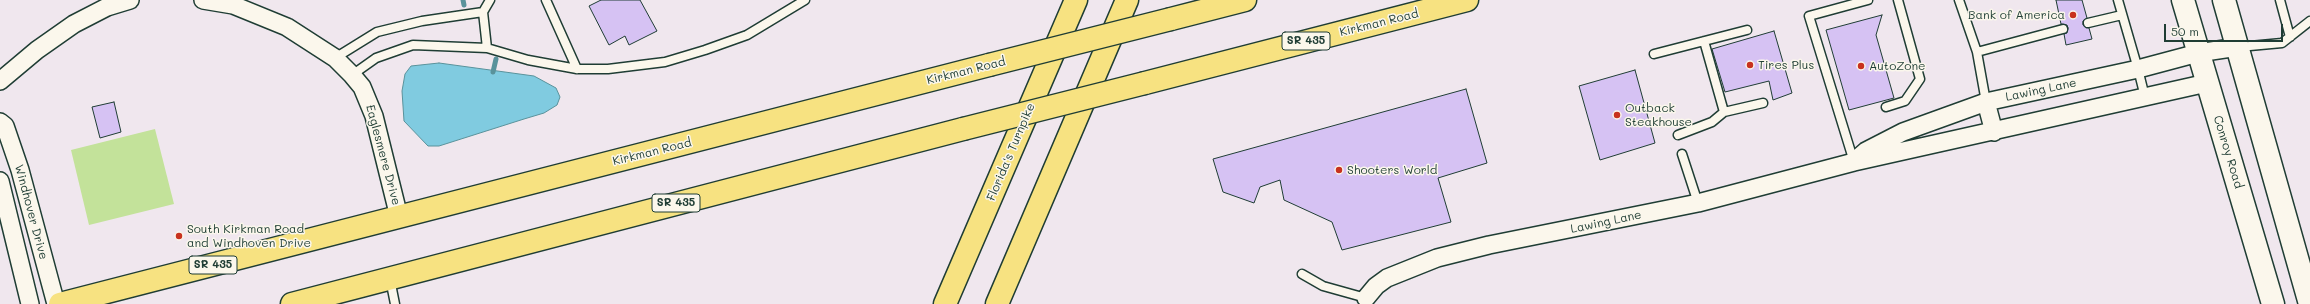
<!DOCTYPE html>
<html>
<head>
<meta charset="utf-8">
<style>
  body { margin:0 }
  #map { position:relative; width:2310px; height:304px; overflow:hidden; background:#f0e7ee; font-family:Mali,sans-serif }
  canvas { display:block }
  .scale { position:absolute; left:2164px; top:24px; width:119px; height:18px; box-sizing:border-box; border:2px solid #1f3d34; border-top:0; padding-left:5px; font-size:12px; line-height:14px; white-space:nowrap; color:#1f3d34; -webkit-text-stroke:3px #fbf7ec; paint-order:stroke }
</style>
</head>
<body>
<div id="map">
<canvas width="2310" height="304"></canvas>
<div class="scale">50 m</div>
</div>
<script>
const c = document.querySelector('canvas').getContext('2d');
c.lineJoin = 'round';
function fillPath(path, color) {
  c.fillStyle = color;
  c.fill(path, 'evenodd');
}
function poly(rows) {
  const path = new Path2D();
  for (const r of rows) {
    path.moveTo(r[0], r[1]);
    for (let i = 2; i < r.length; i += 2) path.lineTo(r[i], r[i + 1]);
  }
  return path;
}
function strokePath(path, color, width, dash) {
  c.strokeStyle = color;
  c.lineWidth = width;
  c.lineCap = dash ? 'butt' : 'round';
  c.setLineDash(dash || []);
  c.stroke(path);
}
function drawText(font, color, halo, rows, align = 'center') {
  c.font = font + ' Mali,sans-serif';
  c.lineWidth = 3;
  c.setLineDash([]);
  c.textBaseline = 'middle';
  c.strokeStyle = halo;
  c.fillStyle = color;
  for (const [text, x, y, turn = 0] of rows) {
    c.save();
    c.translate(x, y);
    c.rotate((+turn || 0) * Math.PI / 180);
    c.textAlign = isNaN(turn) ? turn : align;
    if (halo) c.strokeText(text, 0, 0);
    c.fillText(text, 0, 0);
    c.restore();
  }
}
const green = poly([
  [155,129,174,204,89,225,71,150]
]);
const water = poly([
  [439,63,534,76,556,88,560,97,557,105,544,113,524,119,439,146,428,146,404,121,402,91,405,74,411,66,439,63]
]);
const stream = poly([
  [463,0,464,5],
  [493,72,496,59]
]);
const building = poly([
  [601,0,640,0,657,31,629,45,625,36,609,45,589,6,601,0],
  [2056,0,2082,0,2087,18,2083,21,2083,25,2089,28,2092,39,2066,45,2064,34,2067,33,2068,28,2067,25,2061,24,2056,0],
  [1882,15,1876,35,1894,98,1849,110,1826,30,1882,15],
  [1774,31,1792,93,1773,100,1769,81,1725,92,1712,49,1774,31],
  [1635,70,1655,143,1600,160,1579,86,1635,70],
  [1466,89,1487,163,1438,178,1451,222,1342,250,1332,222,1284,200,1280,180,1260,187,1254,203,1223,192,1213,159,1466,89],
  [114,102,121,132,100,138,92,107,114,102]
]);
const service = poly([
  [546,0,577,69],
  [1959,0,1977,52,1986,102],
  [2118,0,2138,69,2145,97],
  [2280,0,2290,37],
  [483,12,487,48],
  [483,12,490,0],
  [2088,23,2122,15],
  [2239,47,2282,43,2310,21],
  [1977,52,2063,29],
  [1654,54,1747,30],
  [335,58,377,32,422,21,483,12],
  [352,75,376,58,413,45,487,48,528,60,577,69,608,69,665,62,705,50,747,35,805,0],
  [1886,107,1905,101,1920,79,1898,0],
  [1724,112,1763,103],
  [1678,135,1712,122,1724,112,1704,41],
  [1682,154,1698,203],
  [1854,162,1809,16,1868,0],
  [1302,274,1323,286,1366,298],
  [390,279,395,304]
]);
const minor = poly([
  [203,0,233,5,287,27,335,58,352,75,362,87,374,116,399,217],
  [0,81,37,50,74,24,107,7,130,0],
  [1986,102,1994,132],
  [0,122,5,126,20,170,56,304],
  [1858,158,1866,151,1903,132,1986,102,2138,69,2198,53,2238,47],
  [0,181,30,304],
  [1366,298,1376,286,1387,278,1437,258,1489,245,1698,203,1854,162,2207,83]
]);
const secondary = poly([
  [2183,0,2273,304],
  [2224,0,2310,304]
]);
const primary = poly([
  [1171,19,1245,0],
  [1145,83,1467,0],
  [60,304,989,65],
  [292,304,963,129]
]);
const motorway = poly([
  [945,304,1076,0],
  [997,304,1127,0]
]);
const primaryBridge = poly([
  [989,65,1171,19],
  [963,129,1145,83]
]);
const markers = [
  [2073,15,4,"#c8321e"],
  [1750,65,4,"#c8321e"],
  [1861,66,4,"#c8321e"],
  [1617,115,4,"#c8321e"],
  [1339,170,4,"#c8321e"],
  [179,236,4,"#c8321e"]
];
const shields = [
  [1306,41,48],
  [676,203,48],
  [213,265,48]
];
const shieldNames = [
  ["SR 435",1306,41],
  ["SR 435",676,203],
  ["SR 435",213,265]
];
const poiNames = [
  ["Bank of America",2065,15,"right"],
  ["Tires Plus",1758,65],
  ["AutoZone",1869,66],
  ["Outback",1625,108],
  ["Steakhouse",1625,122],
  ["Shooters World",1347,170],
  ["South Kirkman Road",187,229],
  ["and Windhoven Drive",187,243]
];
const streetNames = [
  ["Kirkman Road",1379,23,-14],
  ["Kirkman Road",966,71,-14],
  ["Lawing Lane",2041,90,-12],
  ["Kirkman Road",652,152,-14],
  ["Florida's Turnpike",1011,152,-67],
  ["Conroy Road",2228,152,73],
  ["Eaglesmere Drive",383,155,75],
  ["Windhover Drive",31,212,75],
  ["Lawing Lane",1606,222,-12]
];
fillPath(green, '#c3e29a');
fillPath(water, '#80cbe0');
strokePath(water, '#59929b', 1);
strokePath(stream, '#59929b', 5);
fillPath(building, '#d6c2f3');
strokePath(building, '#1f3d34', 1);
strokePath(service, '#1f3d34', 11);
strokePath(minor, '#1f3d34', 20);
strokePath(secondary, '#1f3d34', 25);
strokePath(primary, '#1f3d34', 25);
strokePath(motorway, '#1f3d34', 25);
strokePath(service, '#fbf7ec', 8);
strokePath(minor, '#fbf7ec', 17);
strokePath(secondary, '#fbf7ec', 22);
strokePath(primary, '#f7e281', 22);
strokePath(motorway, '#f7e281', 22);
strokePath(primaryBridge, '#1f3d34', 25, []);
strokePath(primaryBridge, '#f7e281', 22);
for (const [x, y, r, color] of markers) {
  const dot = new Path2D();
  dot.arc(x, y, r, 0, 2 * Math.PI);
  c.fillStyle = color;
  c.fill(dot);
  strokePath(dot, '#fbf7ec', 1.5);
}
for (const [x, y, w] of shields) {
  const box = new Path2D();
  box.roundRect(x - w / 2, y - 9, w, 18, 3);
  c.fillStyle = '#fbf7ec';
  c.fill(box);
  strokePath(box, '#1f3d34', 1);
}
drawText('bold 11px', '#1f3d34', null, shieldNames);
drawText('12px', '#1f3d34', '#fbf7ec', poiNames, 'left');
drawText('12px', '#1f3d34', '#fbf7ec', streetNames);
</script>
</body>
</html>
